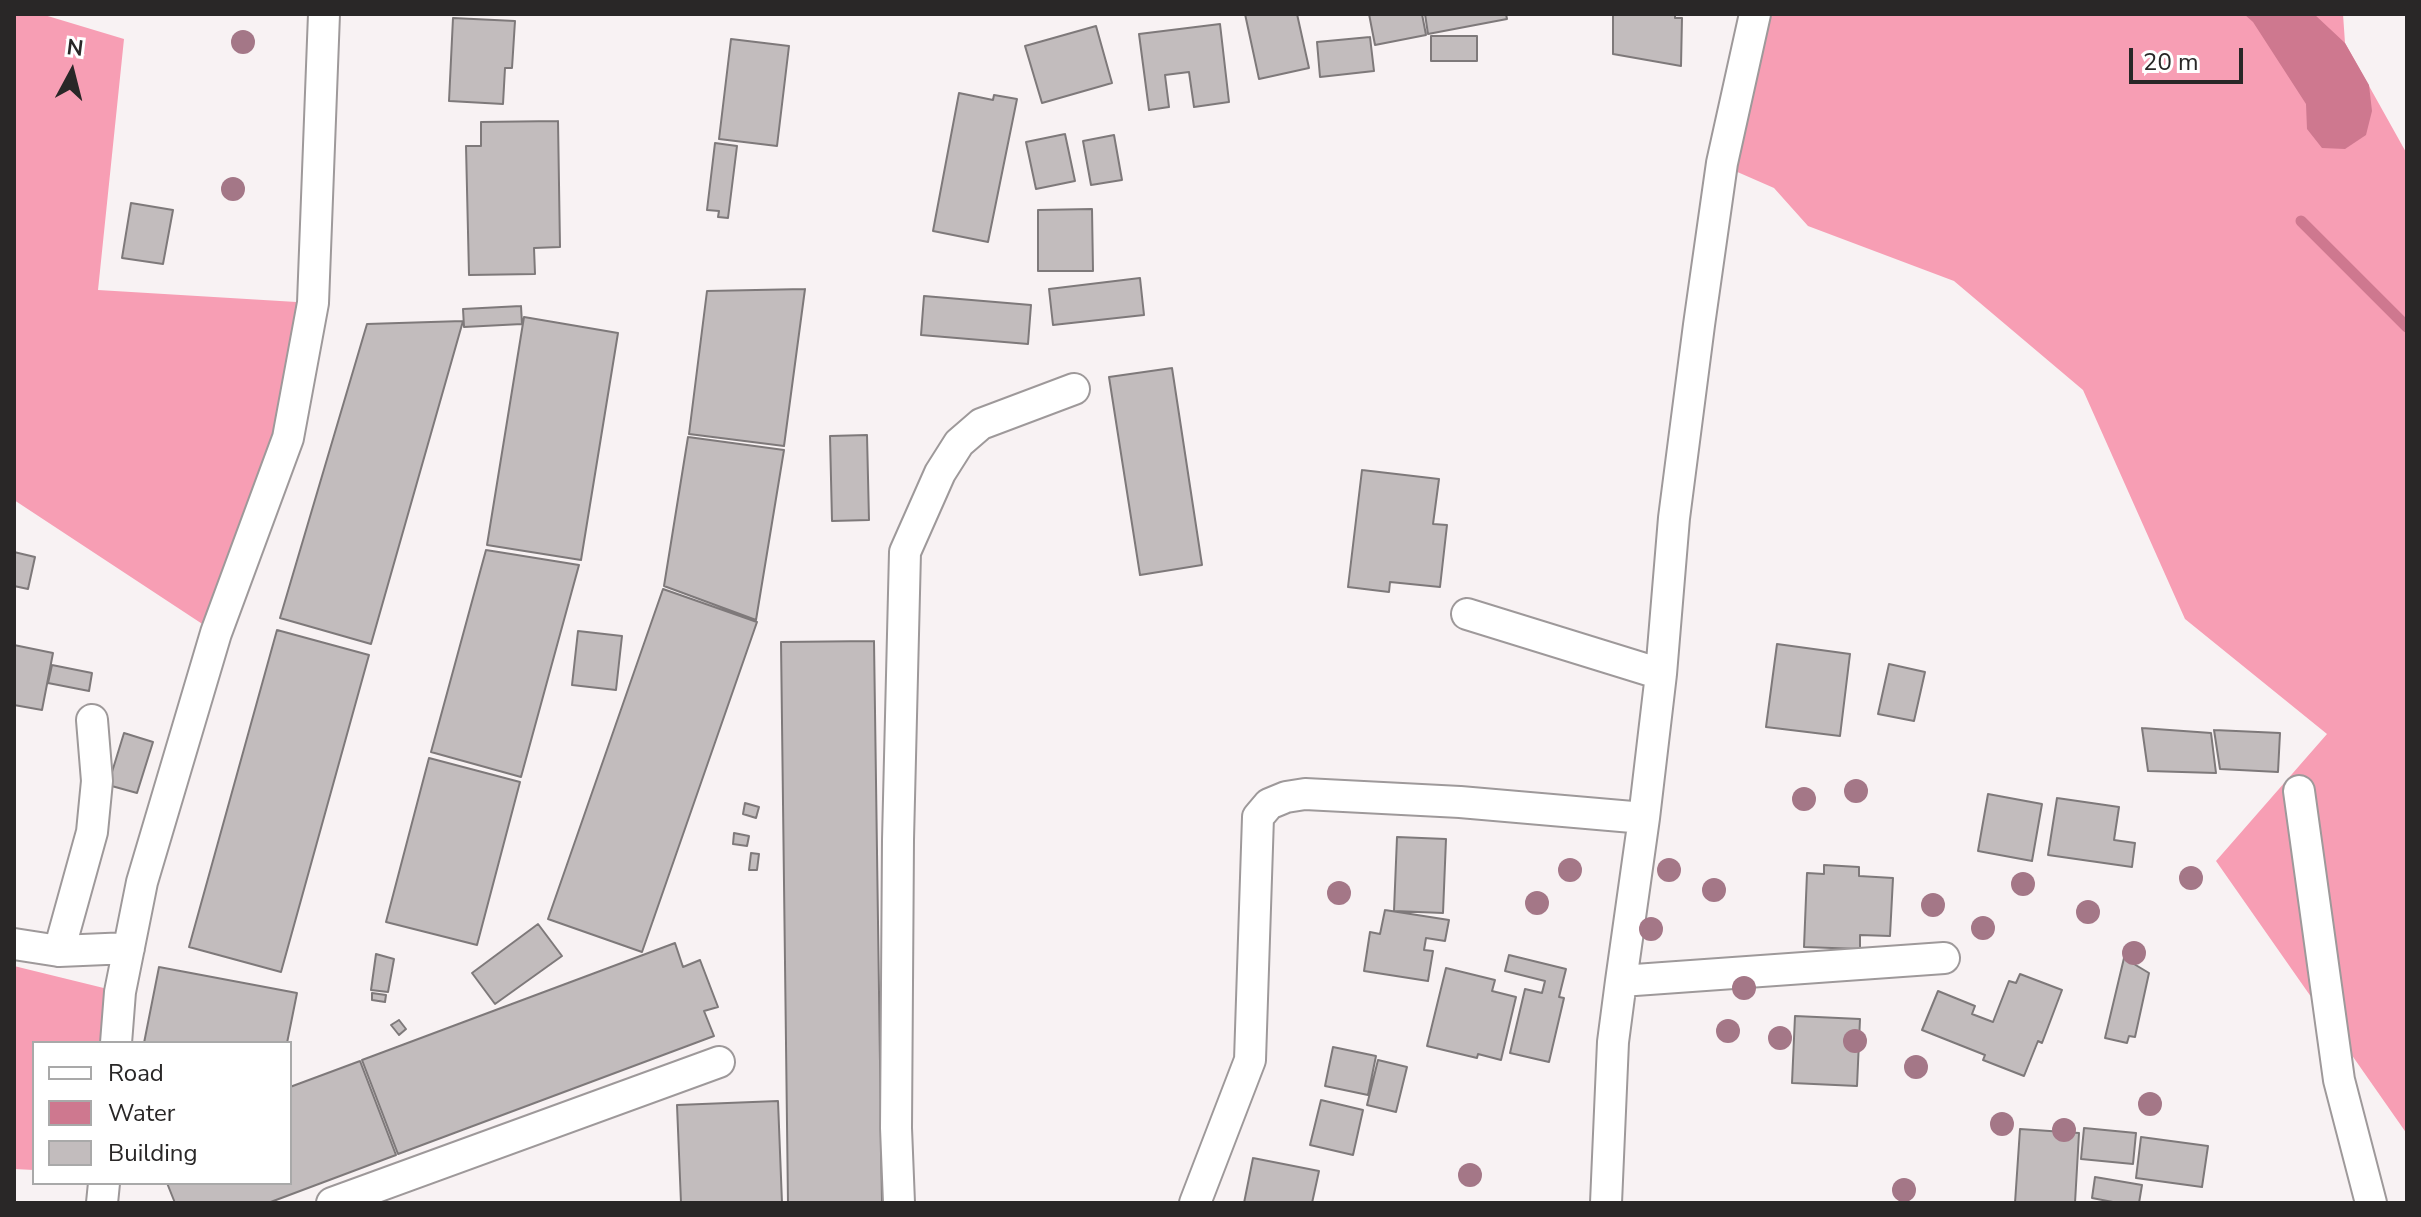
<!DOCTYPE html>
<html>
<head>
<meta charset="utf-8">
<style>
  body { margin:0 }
  #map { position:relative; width:2421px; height:1217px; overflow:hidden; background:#f8f2f3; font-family:"Nunito Sans",sans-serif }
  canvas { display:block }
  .frame { position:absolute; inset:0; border:16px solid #292727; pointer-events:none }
  .legend { position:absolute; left:32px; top:1041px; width:260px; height:144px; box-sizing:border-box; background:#fff; border:2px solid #a9a9a9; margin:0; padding:10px 14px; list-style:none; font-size:24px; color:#292727 }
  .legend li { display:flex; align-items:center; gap:16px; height:40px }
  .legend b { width:40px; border:2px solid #a9a9a9 }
  .north { position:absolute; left:32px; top:32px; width:80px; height:80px; -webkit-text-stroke:6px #fff; paint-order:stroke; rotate:7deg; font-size:22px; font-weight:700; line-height:32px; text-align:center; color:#292727 }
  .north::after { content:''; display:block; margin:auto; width:28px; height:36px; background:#292727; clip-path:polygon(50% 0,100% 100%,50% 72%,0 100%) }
  .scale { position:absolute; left:2129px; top:48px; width:114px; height:36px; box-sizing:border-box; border:4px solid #292727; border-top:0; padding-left:10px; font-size:24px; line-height:28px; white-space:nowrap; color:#292727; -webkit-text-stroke:6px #fff; paint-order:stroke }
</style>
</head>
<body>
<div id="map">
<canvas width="2421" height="1217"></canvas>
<div class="frame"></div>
<ul class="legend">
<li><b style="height:10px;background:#fff"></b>Road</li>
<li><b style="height:22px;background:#ce788f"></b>Water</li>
<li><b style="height:22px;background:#c2bcbd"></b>Building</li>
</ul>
<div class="north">N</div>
<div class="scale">20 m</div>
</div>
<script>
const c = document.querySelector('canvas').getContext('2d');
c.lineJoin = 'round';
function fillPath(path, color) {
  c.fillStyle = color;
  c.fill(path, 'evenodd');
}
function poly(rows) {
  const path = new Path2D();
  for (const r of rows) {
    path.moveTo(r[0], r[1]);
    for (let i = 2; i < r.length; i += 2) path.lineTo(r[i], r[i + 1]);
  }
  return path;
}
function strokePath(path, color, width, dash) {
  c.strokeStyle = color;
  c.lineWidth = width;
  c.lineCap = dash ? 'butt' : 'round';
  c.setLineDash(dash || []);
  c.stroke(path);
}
const forest = poly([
  [14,14,41,14,124,39,98,290,313,303,216,633,14,500],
  [1762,14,2343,14,2345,43,2407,154,2407,1134,2216,861,2327,734,2185,619,2083,390,1954,281,1808,226,1774,188,1726,167],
  [14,966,120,992,116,1043,34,1043,34,1170,14,1169]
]);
const water = poly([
  [2244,14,2314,14,2345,43,2369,85,2372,111,2366,135,2345,149,2322,148,2307,129,2306,104,2253,22]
]);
const stream = poly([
  [2301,221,2407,327]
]);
const building = poly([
  [1245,14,1297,14,1309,68,1259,79,1245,14],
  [1369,14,1422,14,1426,35,1375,45,1369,14],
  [1425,14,1506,14,1507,19,1428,34,1425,14],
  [1613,14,1675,14,1675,18,1682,18,1681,66,1613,54,1613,14],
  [453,18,515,21,512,68,505,68,503,104,449,101,453,18],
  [1220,24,1229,102,1194,107,1189,72,1165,75,1169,107,1149,110,1139,34,1220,24],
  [1096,26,1112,83,1042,103,1025,46,1096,26],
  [1431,36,1477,36,1477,61,1431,61,1431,36],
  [1370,37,1374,71,1320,77,1317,42,1370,37],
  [731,39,789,46,777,146,719,139,731,39],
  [959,93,993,100,994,95,1017,99,988,242,933,231,959,93],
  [558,121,560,247,534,248,535,274,469,275,466,146,481,146,481,122,558,121],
  [1065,134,1075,181,1036,189,1026,142,1065,134],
  [1114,135,1122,180,1091,185,1083,141,1114,135],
  [715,143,737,146,728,218,718,217,719,211,707,210,715,143],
  [131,203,173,210,163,264,122,258,131,203],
  [1092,209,1093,271,1038,271,1038,210,1092,209],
  [1140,278,1144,315,1053,325,1049,289,1140,278],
  [805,289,784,446,689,434,707,291,805,289],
  [924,296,1031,305,1028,344,921,335,924,296],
  [521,306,522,324,464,327,463,309,521,306],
  [524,317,618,333,581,560,487,545,524,317],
  [463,321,371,644,280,618,367,324,463,321],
  [1172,368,1202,565,1140,575,1109,377,1172,368],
  [867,435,869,520,832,521,830,436,867,435],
  [688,437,784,450,756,620,664,586,688,437],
  [1362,470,1439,479,1433,524,1447,525,1440,587,1390,582,1389,592,1348,587,1362,470],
  [486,550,579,565,521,777,431,752,486,550],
  [14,552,35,557,28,589,14,586,14,552],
  [663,589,757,622,642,952,548,919,663,589],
  [277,630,369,655,281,972,189,947,277,630],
  [578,631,622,636,616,690,572,685,578,631],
  [874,641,882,1203,788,1203,781,642,874,641],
  [1777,644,1850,654,1840,736,1766,727,1777,644],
  [14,645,53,653,42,710,14,705,14,645],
  [1889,664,1925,672,1914,721,1878,714,1889,664],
  [52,665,92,673,89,691,48,683,52,665],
  [2142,728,2211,733,2216,773,2148,771,2142,728],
  [2214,730,2280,733,2278,772,2220,769,2214,730],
  [124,733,153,742,137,793,108,785,124,733],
  [429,758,520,782,477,945,386,922,429,758],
  [1988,794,2042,804,2032,861,1978,851,1988,794],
  [2057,798,2119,807,2114,840,2135,843,2132,867,2048,855,2057,798],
  [745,803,759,807,756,818,743,814,745,803],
  [734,833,749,836,747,846,733,844,734,833],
  [1397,837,1446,839,1443,913,1394,911,1397,837],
  [751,853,759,854,757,870,749,870,751,853],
  [1824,865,1859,867,1859,876,1893,878,1890,936,1860,935,1860,949,1804,947,1807,873,1824,874,1824,865],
  [1385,910,1449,920,1445,941,1426,938,1424,950,1433,951,1428,981,1364,971,1370,932,1380,934,1385,910],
  [538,924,562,956,495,1004,472,973,538,924],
  [675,943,683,967,700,960,718,1007,704,1011,714,1036,398,1154,362,1060,675,943],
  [376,954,394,959,388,992,371,990,376,954],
  [1509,955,1566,969,1559,997,1564,998,1549,1062,1510,1053,1525,989,1542,993,1545,981,1505,971,1509,955],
  [2124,958,2149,973,2135,1037,2129,1036,2127,1043,2105,1038,2124,958],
  [159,967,297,993,287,1043,144,1043,159,967],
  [1446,968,1495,980,1492,991,1516,997,1501,1060,1478,1054,1477,1058,1427,1046,1446,968],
  [2020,974,2062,990,2042,1043,2038,1041,2024,1076,1983,1060,1985,1055,1922,1030,1938,991,1975,1006,1972,1014,1993,1022,2009,981,2016,983,2020,974],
  [372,993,386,995,385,1002,372,1000,372,993],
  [1795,1016,1860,1019,1857,1086,1792,1083,1795,1016],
  [399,1020,406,1029,399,1035,391,1025,399,1020],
  [1333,1047,1376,1056,1368,1095,1325,1086,1333,1047],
  [1378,1060,1407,1067,1396,1112,1367,1105,1378,1060],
  [360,1061,396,1155,268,1203,175,1203,167,1183,290,1183,290,1087,360,1061],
  [1321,1100,1363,1110,1353,1155,1310,1145,1321,1100],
  [778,1101,782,1203,681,1203,677,1105,778,1101],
  [2084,1128,2136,1133,2133,1164,2081,1159,2084,1128],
  [2020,1129,2079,1133,2075,1203,2015,1203,2020,1129],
  [2141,1137,2208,1146,2202,1187,2136,1178,2141,1137],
  [1253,1158,1319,1171,1312,1203,1244,1203,1253,1158],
  [2095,1177,2142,1185,2139,1203,2118,1203,2092,1198,2095,1177]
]);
const street = poly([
  [1467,614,1661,674],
  [2299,791,2339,1080,2371,1203],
  [14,944,59,951,129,948],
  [59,951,92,832,97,781,92,720],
  [1621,981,1644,818,1661,674,1674,518,1699,325,1722,163,1755,14],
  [116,1043,120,992,142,882,216,633,288,438,313,303,324,14],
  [102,1203,104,1183],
  [332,1203,719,1062],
  [899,1203,896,1128,898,840,905,552,940,473,959,443,981,424,1074,389],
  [1195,1203,1250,1060,1258,817,1269,804,1286,797,1305,794,1460,802,1644,818],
  [1606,1203,1613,1042,1621,981,1944,958]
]);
const trees = [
  [243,42],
  [233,189],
  [1856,791],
  [1804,799],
  [1570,870],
  [1669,870],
  [2191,878],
  [2023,884],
  [1714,890],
  [1339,893],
  [1537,903],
  [1933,905],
  [2088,912],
  [1983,928],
  [1651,929],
  [2134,953],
  [1744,988],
  [1728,1031],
  [1780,1038],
  [1855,1041],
  [1916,1067],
  [2150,1104],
  [2002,1124],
  [2064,1130],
  [1470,1175],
  [1904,1190]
];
fillPath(forest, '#f79eb4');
fillPath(water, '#ce788f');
strokePath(stream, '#ce788f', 11);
fillPath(building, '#c2bcbd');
strokePath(building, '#7e797a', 2);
strokePath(street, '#9e999a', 34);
strokePath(street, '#fff', 30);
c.fillStyle = '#a47787';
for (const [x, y] of trees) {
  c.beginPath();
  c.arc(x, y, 12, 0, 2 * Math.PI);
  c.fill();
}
</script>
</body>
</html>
